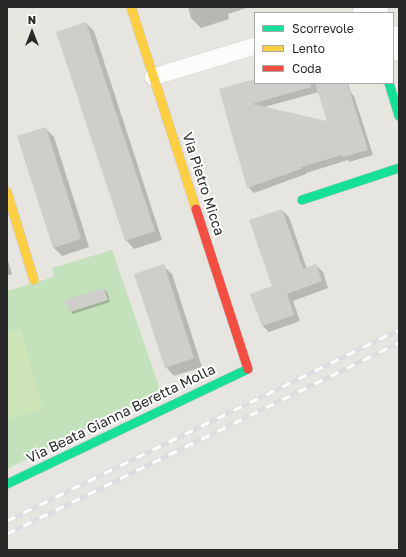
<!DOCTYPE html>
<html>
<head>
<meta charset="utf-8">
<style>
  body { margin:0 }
  #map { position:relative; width:406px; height:557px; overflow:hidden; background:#e6e5e0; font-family:"Golos Text",sans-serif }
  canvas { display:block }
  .frame { position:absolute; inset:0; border:8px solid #292929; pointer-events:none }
  .legend { position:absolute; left:254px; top:12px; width:140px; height:72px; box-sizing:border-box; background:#fff; border:1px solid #a9a9a9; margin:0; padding:5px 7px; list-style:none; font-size:12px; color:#292929 }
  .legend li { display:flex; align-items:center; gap:8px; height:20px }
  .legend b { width:20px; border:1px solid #a9a9a9 }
  .north { position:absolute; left:12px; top:12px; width:40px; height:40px; -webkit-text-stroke:3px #fff; paint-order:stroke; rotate:0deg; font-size:11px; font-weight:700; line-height:16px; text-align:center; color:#292929 }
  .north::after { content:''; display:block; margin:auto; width:14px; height:18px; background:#292929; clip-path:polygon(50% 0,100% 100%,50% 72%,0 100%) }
</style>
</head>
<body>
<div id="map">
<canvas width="406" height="557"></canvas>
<div class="frame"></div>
<ul class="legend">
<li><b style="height:5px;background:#16e098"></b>Scorrevole</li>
<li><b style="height:5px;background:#ffcf43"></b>Lento</li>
<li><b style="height:5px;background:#f24e42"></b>Coda</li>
</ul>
<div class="north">N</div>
</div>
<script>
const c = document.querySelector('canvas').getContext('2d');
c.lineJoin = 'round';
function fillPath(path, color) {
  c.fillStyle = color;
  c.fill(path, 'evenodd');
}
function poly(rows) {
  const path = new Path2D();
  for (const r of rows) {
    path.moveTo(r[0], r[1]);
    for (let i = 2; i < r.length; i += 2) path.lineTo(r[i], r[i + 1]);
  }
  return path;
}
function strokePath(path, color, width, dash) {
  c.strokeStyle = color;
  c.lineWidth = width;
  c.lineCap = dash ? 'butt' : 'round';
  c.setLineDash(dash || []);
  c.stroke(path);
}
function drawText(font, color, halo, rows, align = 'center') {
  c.font = font + ' "Golos Text",sans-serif';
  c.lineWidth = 4;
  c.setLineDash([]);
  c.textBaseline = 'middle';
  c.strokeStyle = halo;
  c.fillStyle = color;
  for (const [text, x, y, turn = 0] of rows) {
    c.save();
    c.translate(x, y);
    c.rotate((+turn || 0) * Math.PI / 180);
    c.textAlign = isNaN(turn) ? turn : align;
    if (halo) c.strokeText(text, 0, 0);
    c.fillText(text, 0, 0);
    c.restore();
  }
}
const green = poly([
  [112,250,161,392,7,469,7,291,54,277,52,268]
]);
const pitch = poly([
  [21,329,43,409,7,419,7,333]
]);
const shadow = poly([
  [188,7,250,7,228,14,229,19,201,28,191,18],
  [86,23,94,31,162,240,134,249,126,240],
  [255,80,255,83,348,83,351,93,354,96,373,155,349,162,348,160,306,173,306,174,254,193,248,187,220,90],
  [319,92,329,122,264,107],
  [45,128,54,137,89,247,62,256,53,247],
  [282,210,289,217,307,269,316,265,323,272,328,288,293,301,300,321,269,332,262,325,273,287],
  [7,257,12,274,7,276],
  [163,266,172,274,202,367,174,376,166,367],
  [104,289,107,292,110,302,73,314,71,312]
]);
const building = poly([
  [86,22,155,231,125,241,56,32],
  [255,79,255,83,311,83,311,87,252,104,327,121,315,83,347,83,368,150,343,157,342,155,301,167,301,169,247,188,219,89],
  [46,127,81,239,53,248,17,136],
  [282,209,303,269,316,264,322,281,287,294,294,315,262,326,250,294,272,286,249,220],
  [164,264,194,358,165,368,134,274],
  [104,288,108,300,70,312,65,300]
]);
const street = poly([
  [361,13,380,7],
  [393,34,399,53],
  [153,77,255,46]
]);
const fast = poly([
  [389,83,399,116],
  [302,200,399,168],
  [7,484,248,369]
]);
const slow = poly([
  [131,7,196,209],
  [7,192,34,280]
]);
const jam = poly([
  [196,209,248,369]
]);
const rail = poly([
  [7,521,399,330],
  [7,534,399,343]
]);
const streetNames = [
  ["Via Pietro Micca",203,184,72],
  ["Via Beata Gianna Beretta Molla",121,414,-26]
];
fillPath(green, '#c3e1ba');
fillPath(pitch, '#cce4b8');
fillPath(shadow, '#0003');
fillPath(building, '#cfcecb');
strokePath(street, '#c4c4c5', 18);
strokePath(fast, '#c4c4c5', 10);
strokePath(slow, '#c4c4c5', 10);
strokePath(jam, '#c4c4c5', 10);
strokePath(street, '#fbfbfa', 17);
strokePath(fast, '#16e098', 9);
strokePath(slow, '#ffcf43', 9);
strokePath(jam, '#f24e42', 9);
strokePath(rail, '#dddcde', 4.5);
strokePath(rail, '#fff', 3, [9]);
drawText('14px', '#292929', '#fff', streetNames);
</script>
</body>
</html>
